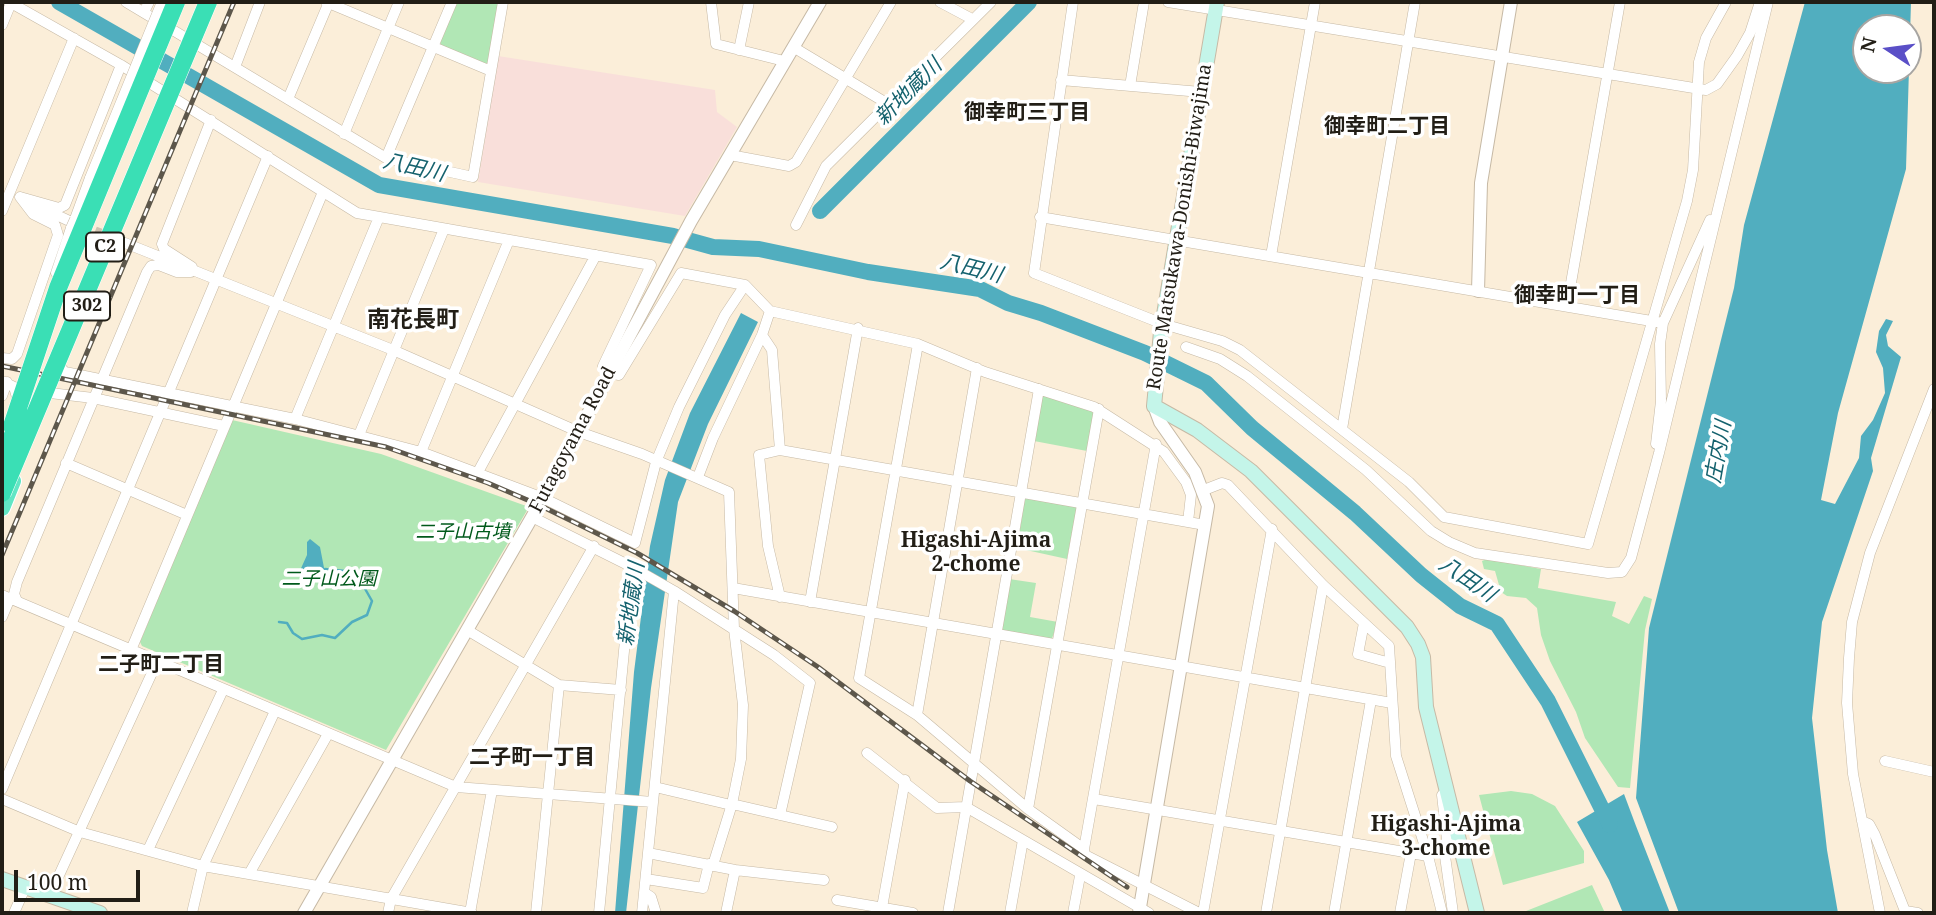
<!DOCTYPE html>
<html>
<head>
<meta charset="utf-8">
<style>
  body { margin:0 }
  #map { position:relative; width:1936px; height:915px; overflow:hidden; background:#fbeed9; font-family:"Noto Serif",serif }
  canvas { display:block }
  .frame { position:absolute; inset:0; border:4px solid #221e16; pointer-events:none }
  .north { position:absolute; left:1852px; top:14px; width:70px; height:70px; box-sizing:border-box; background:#fff; border:2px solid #a7a5a2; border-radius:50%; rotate:283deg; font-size:19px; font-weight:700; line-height:28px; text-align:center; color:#221e16 }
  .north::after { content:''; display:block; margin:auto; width:24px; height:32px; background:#5a4fc7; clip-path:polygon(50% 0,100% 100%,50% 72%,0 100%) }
  .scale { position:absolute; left:14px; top:870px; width:126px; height:32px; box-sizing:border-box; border:4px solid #221e16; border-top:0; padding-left:9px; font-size:21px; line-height:24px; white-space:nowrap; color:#221e16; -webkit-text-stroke:5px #fff; paint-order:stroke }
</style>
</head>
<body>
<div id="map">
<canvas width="1936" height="915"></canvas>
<div class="frame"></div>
<div class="north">N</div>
<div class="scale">100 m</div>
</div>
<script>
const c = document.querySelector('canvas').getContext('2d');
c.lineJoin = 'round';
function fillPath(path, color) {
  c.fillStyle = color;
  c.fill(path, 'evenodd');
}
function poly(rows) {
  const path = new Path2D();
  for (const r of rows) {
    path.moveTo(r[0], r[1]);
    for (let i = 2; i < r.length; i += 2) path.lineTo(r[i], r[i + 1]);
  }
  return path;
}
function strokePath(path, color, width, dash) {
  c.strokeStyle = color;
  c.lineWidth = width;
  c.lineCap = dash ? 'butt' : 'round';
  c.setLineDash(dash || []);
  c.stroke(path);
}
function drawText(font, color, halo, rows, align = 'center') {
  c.font = font + ' "Noto Serif","Noto Sans JP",serif';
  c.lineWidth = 7;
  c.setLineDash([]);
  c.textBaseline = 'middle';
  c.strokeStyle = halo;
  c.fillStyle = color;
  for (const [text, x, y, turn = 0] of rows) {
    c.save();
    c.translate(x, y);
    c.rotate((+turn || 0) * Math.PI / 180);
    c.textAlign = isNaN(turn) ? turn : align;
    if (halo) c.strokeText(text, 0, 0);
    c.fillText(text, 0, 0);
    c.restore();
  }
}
const commercial = poly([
  [498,56,715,90,717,112,737,127,685,216,478,182]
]);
const green = poly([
  [457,2,498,2,489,62,485,64,441,46,440,42],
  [1046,394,1092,410,1094,413,1087,451,1034,441,1042,397],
  [232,420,381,454,529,507,386,750,142,646,140,642],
  [1025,497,1077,506,1067,559,1017,548],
  [1487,559,1541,569,1538,588,1616,602,1612,616,1629,624,1644,596,1652,599,1645,630,1630,788,1618,787,1585,738,1576,712,1550,661,1541,635,1537,608,1526,598,1507,596,1501,592,1495,571,1484,569,1482,561],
  [1009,579,1036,583,1030,617,1058,622,1051,641,1002,632],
  [1511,791,1532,794,1555,806,1584,851,1584,863,1503,885,1479,795],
  [1592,885,1605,913,1521,913]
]);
const water = poly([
  [1805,2,1911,2,1906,169,1838,413,1821,500,1835,504,1859,458,1861,436,1873,420,1885,393,1883,368,1876,352,1879,331,1886,319,1893,321,1886,335,1888,346,1901,357,1871,458,1873,471,1822,622,1812,718,1827,850,1838,913,1679,913,1636,798,1649,628,1734,288,1744,225],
  [1908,28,1908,70,1866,70,1866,28],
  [741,313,758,322,708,424,678,502,651,688,626,913,615,913,634,672,650,546,665,480,690,413],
  [310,539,320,547,325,573,320,580,298,575,307,555,307,542],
  [1624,794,1636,826,1670,913,1623,913,1609,880,1577,822]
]);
const stream = poly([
  [279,622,287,623,293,633,302,639,322,635,335,638,352,622,367,615,372,601,360,580,345,571,325,569]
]);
const river = poly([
  [59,2,379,185,673,236,713,247,759,249,868,272,980,289,1008,303,1041,313,1145,353,1206,383,1252,428,1355,513,1421,575,1460,606,1497,624,1548,701,1610,825],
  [820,211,1029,2]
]);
const minorTunnel = poly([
  [81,226,125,243]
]);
const minor = poly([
  [126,2,386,158,473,177,503,2],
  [326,2,491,71],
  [711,2,716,44,784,61],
  [940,2,972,19],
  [1073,2,1034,273,1163,324,1222,341,1240,350,1409,482,1444,517,1588,544,1687,201,1693,170,1699,62,1706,38,1726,2],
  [1168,2,1706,90,1717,84,1737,56,1750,33,1760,2],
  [144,12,149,2],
  [2,25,11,3,121,65,357,213,651,265,603,366,609,373,619,375,681,273,745,285,770,311],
  [793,47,888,104],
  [739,50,749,2],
  [235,67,260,2],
  [1061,80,1201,92],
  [1130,86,1144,2],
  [288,99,329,2],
  [344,134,399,2],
  [730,155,789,166,796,162,891,2],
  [386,158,452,2],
  [20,197,59,208,65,205,121,65],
  [31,203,80,226],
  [2,211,74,38],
  [1040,217,1663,323,1710,220],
  [75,219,90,178],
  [796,225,826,166,991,2],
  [125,243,393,350,579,432,642,454,729,492,734,629,743,705,741,759,732,804,713,865],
  [1271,256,1315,2],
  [192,267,164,249,162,244,211,120],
  [56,273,71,228],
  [1567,306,1620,2],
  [762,335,772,350,780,450,759,455,768,546,780,597],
  [918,344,859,678,917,715,1028,809,1084,849,1085,855,1199,913],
  [1186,347,1220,359,1247,376,1366,470,1431,531,1449,542,1475,553,1608,573,1622,572,1631,558,1659,453,1768,2],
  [2,358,12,359,17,354,58,235,55,225,33,214,20,197],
  [60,367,65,372,295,419,421,452,543,498,635,543,656,462,679,407,725,315,745,285],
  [2,381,14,387,18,401],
  [50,393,93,398,224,426],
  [2,396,7,382],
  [295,419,379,217],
  [1342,429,1415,2],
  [359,435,444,229],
  [1656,444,1661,401,1660,344,1663,323],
  [780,450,1205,525],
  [421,452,509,240],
  [66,463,187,515],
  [478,472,596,255],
  [698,477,713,438,762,335,770,311,918,344,985,372,1094,407,1164,452,1186,482,1191,495,1188,522],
  [1204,490,1222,483,1228,485,1323,585,1389,646,1396,756,1428,856,1442,913],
  [532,517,632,567,599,913],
  [632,567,674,591],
  [733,588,1392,703],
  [2,595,456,787,653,802],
  [17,601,14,594,17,582,147,272,151,266,159,265,177,272,191,272],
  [810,602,858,328],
  [2,617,10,598],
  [1364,623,1358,654,1390,663],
  [467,630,559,685,536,913],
  [131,650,323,192],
  [559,685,621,690],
  [917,715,977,368],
  [867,753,937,808,966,807,1149,913],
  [1885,761,1934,772],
  [655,787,731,805],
  [2,789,268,156],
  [1442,795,1448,849,1444,849,1453,913],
  [2,799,80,832,203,866,472,913],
  [1094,799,1428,856],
  [732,804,832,827],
  [1028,809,1099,409],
  [1862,821,1869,824,1875,835,1905,911,1918,913],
  [1084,849,1156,444],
  [148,850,223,690],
  [648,853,735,870,726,913],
  [735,870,824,880],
  [249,874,328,734],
  [646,879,703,888,709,864],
  [645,893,651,897,656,913],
  [49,897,157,662],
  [837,900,913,913],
  [14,913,25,888],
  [192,913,203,866,275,711],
  [388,913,391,899,594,546],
  [470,913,492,790],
  [642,913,674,591,774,655,810,683,780,815],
  [881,913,905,780],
  [948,913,1039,389],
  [1010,913,1023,840],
  [1073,913,1080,876],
  [1203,913,1272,529],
  [1266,913,1323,585],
  [1334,913,1371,700],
  [1400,913,1411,853],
  [1880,913,1853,774,1847,703,1849,658,1852,622,1870,553,1934,389]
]);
const tertiary = poly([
  [1478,291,1481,183,1511,2],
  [304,913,539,505,691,221,820,2],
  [1139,913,1208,506,1195,472,1160,422,1154,406]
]);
const secondary = poly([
  [1217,2,1161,332,1154,406,1197,430,1251,471,1407,627,1418,644,1423,657,1426,707,1477,913],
  [2,879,100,913]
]);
const trunk = poly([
  [2,508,13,481]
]);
const rail = poly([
  [2,366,386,447,488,483,539,505,637,553,734,611,818,667,970,781,1127,887],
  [2,555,234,2]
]);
const minorBridge = poly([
  [90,178,162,2],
  [71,228,75,219]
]);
const motorwayBridge = poly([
  [12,426,58,288,176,2],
  [2,461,21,416],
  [2,493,208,2]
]);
const shields = [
  [105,247,38],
  [87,306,46]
];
const shieldNames = [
  ["C2",105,247],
  ["302",87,306]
];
const streetNames = [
  ["Route Matsukawa-Donishi-Biwajima",1180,227,-81],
  ["Futagoyama Road",573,440,-62]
];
const parkNames = [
  ["二子山古墳",463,533],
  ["二子山公園",329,580]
];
const waterNames = [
  ["新地蔵川",909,92,-45],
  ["八田川",414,168,13],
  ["八田川",971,269,14],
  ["庄内川",1719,452,-80],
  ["八田川",1467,580,34],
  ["新地蔵川",632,604,-82]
];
const neighbourhoodNames = [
  ["御幸町三丁目",1027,113],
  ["御幸町二丁目",1387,127],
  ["御幸町一丁目",1577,296],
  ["Higashi-Ajima",976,541],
  ["2-chome",976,565],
  ["二子町二丁目",161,665],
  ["二子町一丁目",532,758],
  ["Higashi-Ajima",1446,825],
  ["3-chome",1446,849]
];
const quarterNames = [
  ["南花長町",413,320]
];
fillPath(commercial, '#f9dfda');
fillPath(green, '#b1e7b5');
fillPath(water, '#51aebf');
strokePath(stream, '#51aebf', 2.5);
strokePath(river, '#51aebf', 16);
strokePath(minorTunnel, '#d0c4b2', 10, [10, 5]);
strokePath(minor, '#c6b9a5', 11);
strokePath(tertiary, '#c6b9a5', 14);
strokePath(secondary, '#c6b9a5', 16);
strokePath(trunk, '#fff', 18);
strokePath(minor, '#fff', 10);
strokePath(tertiary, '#fff', 12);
strokePath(secondary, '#c4f5e9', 14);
strokePath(trunk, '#62e6c4', 16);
strokePath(rail, '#5d574b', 5);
strokePath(rail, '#fff', 2.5, [8]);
strokePath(minorBridge, '#c6b9a5', 11, []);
strokePath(motorwayBridge, '#fff', 19, []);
strokePath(minorBridge, '#fff', 10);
strokePath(motorwayBridge, '#3adfb5', 18);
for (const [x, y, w] of shields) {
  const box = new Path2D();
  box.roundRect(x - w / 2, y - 14.5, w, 29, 5);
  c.fillStyle = '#fff';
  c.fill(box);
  strokePath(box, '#221e16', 2);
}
drawText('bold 18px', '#221e16', null, shieldNames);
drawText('19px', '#221e16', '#fff', streetNames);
drawText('italic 19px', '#00591b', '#fff', parkNames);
drawText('italic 21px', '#15626e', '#fff', waterNames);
drawText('bold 21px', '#221e16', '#fff', neighbourhoodNames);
drawText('bold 23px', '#221e16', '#fff', quarterNames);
</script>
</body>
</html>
